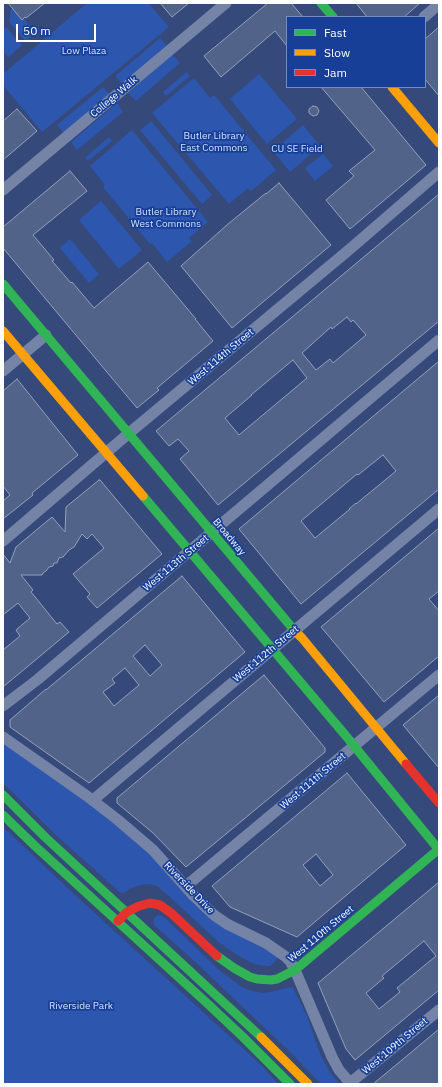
<!DOCTYPE html>
<html>
<head>
<meta charset="utf-8">
<style>
  body { margin:0 }
  #map { position:relative; width:442px; height:1087px; overflow:hidden; background:#354a7b; font-family:"IBM Plex Sans",sans-serif }
  canvas { display:block }
  .frame { position:absolute; inset:0; border:4px solid #fff; pointer-events:none }
  .legend { position:absolute; left:286px; top:16px; width:140px; height:72px; box-sizing:border-box; background:#183f98; border:1px solid #748cc1; margin:0; padding:5px 7px; list-style:none; font-size:12px; color:#fff }
  .legend li { display:flex; align-items:center; gap:8px; height:20px }
  .legend b { width:20px; border:1px solid #748cc1 }
  .scale { position:absolute; left:16px; top:24px; width:80px; height:18px; box-sizing:border-box; border:2px solid #fff; border-top:0; padding-left:5px; font-size:12px; line-height:14px; white-space:nowrap; color:#fff; -webkit-text-stroke:3px #183f98; paint-order:stroke }
</style>
</head>
<body>
<div id="map">
<canvas width="442" height="1087"></canvas>
<div class="frame"></div>
<ul class="legend">
<li><b style="height:5px;background:#30b455"></b>Fast</li>
<li><b style="height:5px;background:#ff9f0a"></b>Slow</li>
<li><b style="height:5px;background:#e5322d"></b>Jam</li>
</ul>
<div class="scale">50 m</div>
</div>
<script>
const c = document.querySelector('canvas').getContext('2d');
c.lineJoin = 'round';
function fillPath(path, color) {
  c.fillStyle = color;
  c.fill(path, 'evenodd');
}
function poly(rows) {
  const path = new Path2D();
  for (const r of rows) {
    path.moveTo(r[0], r[1]);
    for (let i = 2; i < r.length; i += 2) path.lineTo(r[i], r[i + 1]);
  }
  return path;
}
function strokePath(path, color, width, dash) {
  c.strokeStyle = color;
  c.lineWidth = width;
  c.lineCap = dash ? 'butt' : 'round';
  c.setLineDash(dash || []);
  c.stroke(path);
}
function drawText(font, color, halo, rows, align = 'center') {
  c.font = font + ' "IBM Plex Sans",sans-serif';
  c.lineWidth = 3.5;
  c.setLineDash([]);
  c.textBaseline = 'middle';
  c.strokeStyle = halo;
  c.fillStyle = color;
  for (const [text, x, y, turn = 0] of rows) {
    c.save();
    c.translate(x, y);
    c.rotate((+turn || 0) * Math.PI / 180);
    c.textAlign = isNaN(turn) ? turn : align;
    if (halo) c.strokeText(text, 0, 0);
    c.fillText(text, 0, 0);
    c.restore();
  }
}
const green = poly([
  [87,3,148,3,169,27,42,132,3,85,3,74],
  [11,9,13,9,22,20,24,19,37,34,34,36,32,35,28,38,30,40,28,42,26,42,9,22],
  [6,27,8,29,22,45,10,56,8,57,3,51,3,28],
  [160,38,167,46,122,84,115,76],
  [172,54,180,63,136,101,128,93],
  [187,72,190,76,166,96,163,92],
  [259,74,297,119,267,144,230,99],
  [194,78,210,98,214,95,276,170,251,191,248,188,229,204,152,113],
  [103,87,110,95,64,133,57,125],
  [117,103,123,112,77,150,71,142],
  [151,121,212,195,202,204,140,130],
  [303,125,320,146,290,172,273,151],
  [132,130,208,222,189,238,192,241,167,262,152,243,150,244,103,187,105,185,90,166],
  [109,137,112,141,88,161,85,158],
  [323,154,333,166,315,181,305,168],
  [101,201,142,250,119,269,79,220],
  [70,239,99,274,89,283,60,248],
  [3,742,77,792,146,849,195,903,267,947,278,957,274,963,270,966,266,966,258,965,250,962,234,953,221,944,171,898,157,886,149,884,140,885,129,889,122,894,57,836,3,783],
  [3,827,75,895,261,1065,278,1084,3,1084],
  [158,915,162,916,167,920,219,970,242,987,252,991,263,993,271,992,290,987,293,988,307,1016,316,1043,322,1058,329,1071,339,1084,321,1084,290,1052,244,1008,190,957,155,926,153,923,154,918]
]);
const building = poly([
  [8,3,45,3,26,18,25,17,22,20,8,3],
  [160,3,189,3,172,17,160,3],
  [268,3,291,3,303,17,287,17,287,46,275,31,221,77,204,56,268,3],
  [356,3,420,3,404,17,367,17,356,3],
  [439,27,439,96,425,79,425,39,439,27],
  [321,87,361,87,426,165,350,229,326,200,354,176,349,171,375,150,321,87],
  [313,106,317,107,319,111,317,115,313,116,309,113,309,109,313,106],
  [17,109,37,131,3,160,3,121,17,109],
  [70,171,87,191,33,235,54,260,52,261,71,283,72,282,94,308,148,262,196,319,195,319,213,341,157,388,159,390,137,408,3,248,3,227,70,171],
  [279,183,331,245,232,328,181,266,228,224,266,193,266,194,279,183],
  [439,194,439,321,218,505,180,459,189,451,178,439,169,446,156,431,439,194],
  [347,317,351,322,353,320,366,335,333,363,330,359,316,370,302,353,331,327,332,329,347,317],
  [293,360,307,378,239,435,225,418,252,395,251,395,293,360],
  [439,361,439,489,301,604,239,529,439,361],
  [383,455,396,471,356,504,356,503,349,509,350,509,315,538,301,521,357,474,358,475,383,455],
  [17,379,78,455,32,493,33,495,3,519,3,501,10,495,3,486,3,391,17,379],
  [99,480,100,480,162,554,97,608,87,597,90,594,73,574,104,548,92,534,87,539,82,534,74,547,69,550,63,557,59,558,57,563,54,563,53,566,49,567,46,571,44,572,42,575,21,575,33,590,31,592,57,624,60,622,69,632,3,687,3,650,20,636,16,630,30,618,18,603,3,615,3,554,10,563,16,547,52,517,65,532,66,507,99,480],
  [439,528,439,591,429,599,439,611,439,656,384,702,321,627,439,528],
  [182,576,245,652,89,783,10,727,10,720,46,689,46,690,182,576],
  [145,645,162,665,150,676,133,656,145,645],
  [125,668,139,685,114,706,103,692,115,683,112,679,125,668],
  [264,675,325,748,325,752,186,867,153,833,117,803,117,798,264,675],
  [439,695,439,768,403,725,439,695],
  [347,773,406,845,297,937,230,907,212,886,347,773],
  [316,854,333,875,320,886,303,865,316,854],
  [439,882,439,990,355,1060,346,1049,318,983,439,882],
  [424,941,436,956,397,988,400,992,379,1009,366,993,384,978,382,976,424,941],
  [439,1029,439,1084,373,1084,408,1055,439,1029]
]);
const street = poly([
  [424,17,439,4],
  [3,190,226,3],
  [3,371,46,335],
  [3,541,128,434,350,249,439,172],
  [3,706,37,680,439,340],
  [3,737,87,796,118,820,153,850,193,895,214,915,227,924,266,943,286,957,290,961,295,970,332,1057,339,1070,351,1084],
  [93,800,439,509],
  [186,886,439,675],
  [350,1083,439,1010]
]);
const fast = poly([
  [321,3,333,17],
  [3,284,294,630],
  [143,496,346,736,439,850],
  [3,795,45,837,261,1037],
  [3,815,35,846,209,1005,243,1037,290,1084],
  [217,956,234,968,250,977,257,979,271,980,277,979,295,970,439,849]
]);
const slow = poly([
  [392,87,439,143],
  [3,331,143,496],
  [294,630,302,638,406,764],
  [261,1037,308,1084]
]);
const jam = poly([
  [406,764,439,803],
  [118,921,127,912,139,906,150,903,160,905,171,913,217,956]
]);
const parkNames = [
  ["Low Plaza",84,51],
  ["Butler Library",214,136],
  ["East Commons",214,148],
  ["CU SE Field",297,149],
  ["Butler Library",166,212],
  ["West Commons",166,224],
  ["Riverside Park",81,1006]
];
const streetNames = [
  ["College Walk",114,97,-40],
  ["West 114th Street",221,357,-40],
  ["Broadway",229,537,50],
  ["West 113th Street",176,563,-40],
  ["West 112th Street",266,654,-40],
  ["West 111th Street",313,781,-40],
  ["Riverside Drive",189,888,46],
  ["West 110th Street",321,934,-40],
  ["West 109th Street",395,1046,-40]
];
fillPath(green, '#2d56ae');
fillPath(building, '#52638a');
strokePath(building, '#94a0bb', 1);
strokePath(street, '#7483a6', 11);
strokePath(fast, '#30b455', 9);
strokePath(slow, '#ff9f0a', 9);
strokePath(jam, '#e5322d', 9);
drawText('10px', '#d4e1fc', '#183f98', parkNames);
drawText('10px', '#fff', '#183f98', streetNames);
</script>
</body>
</html>
